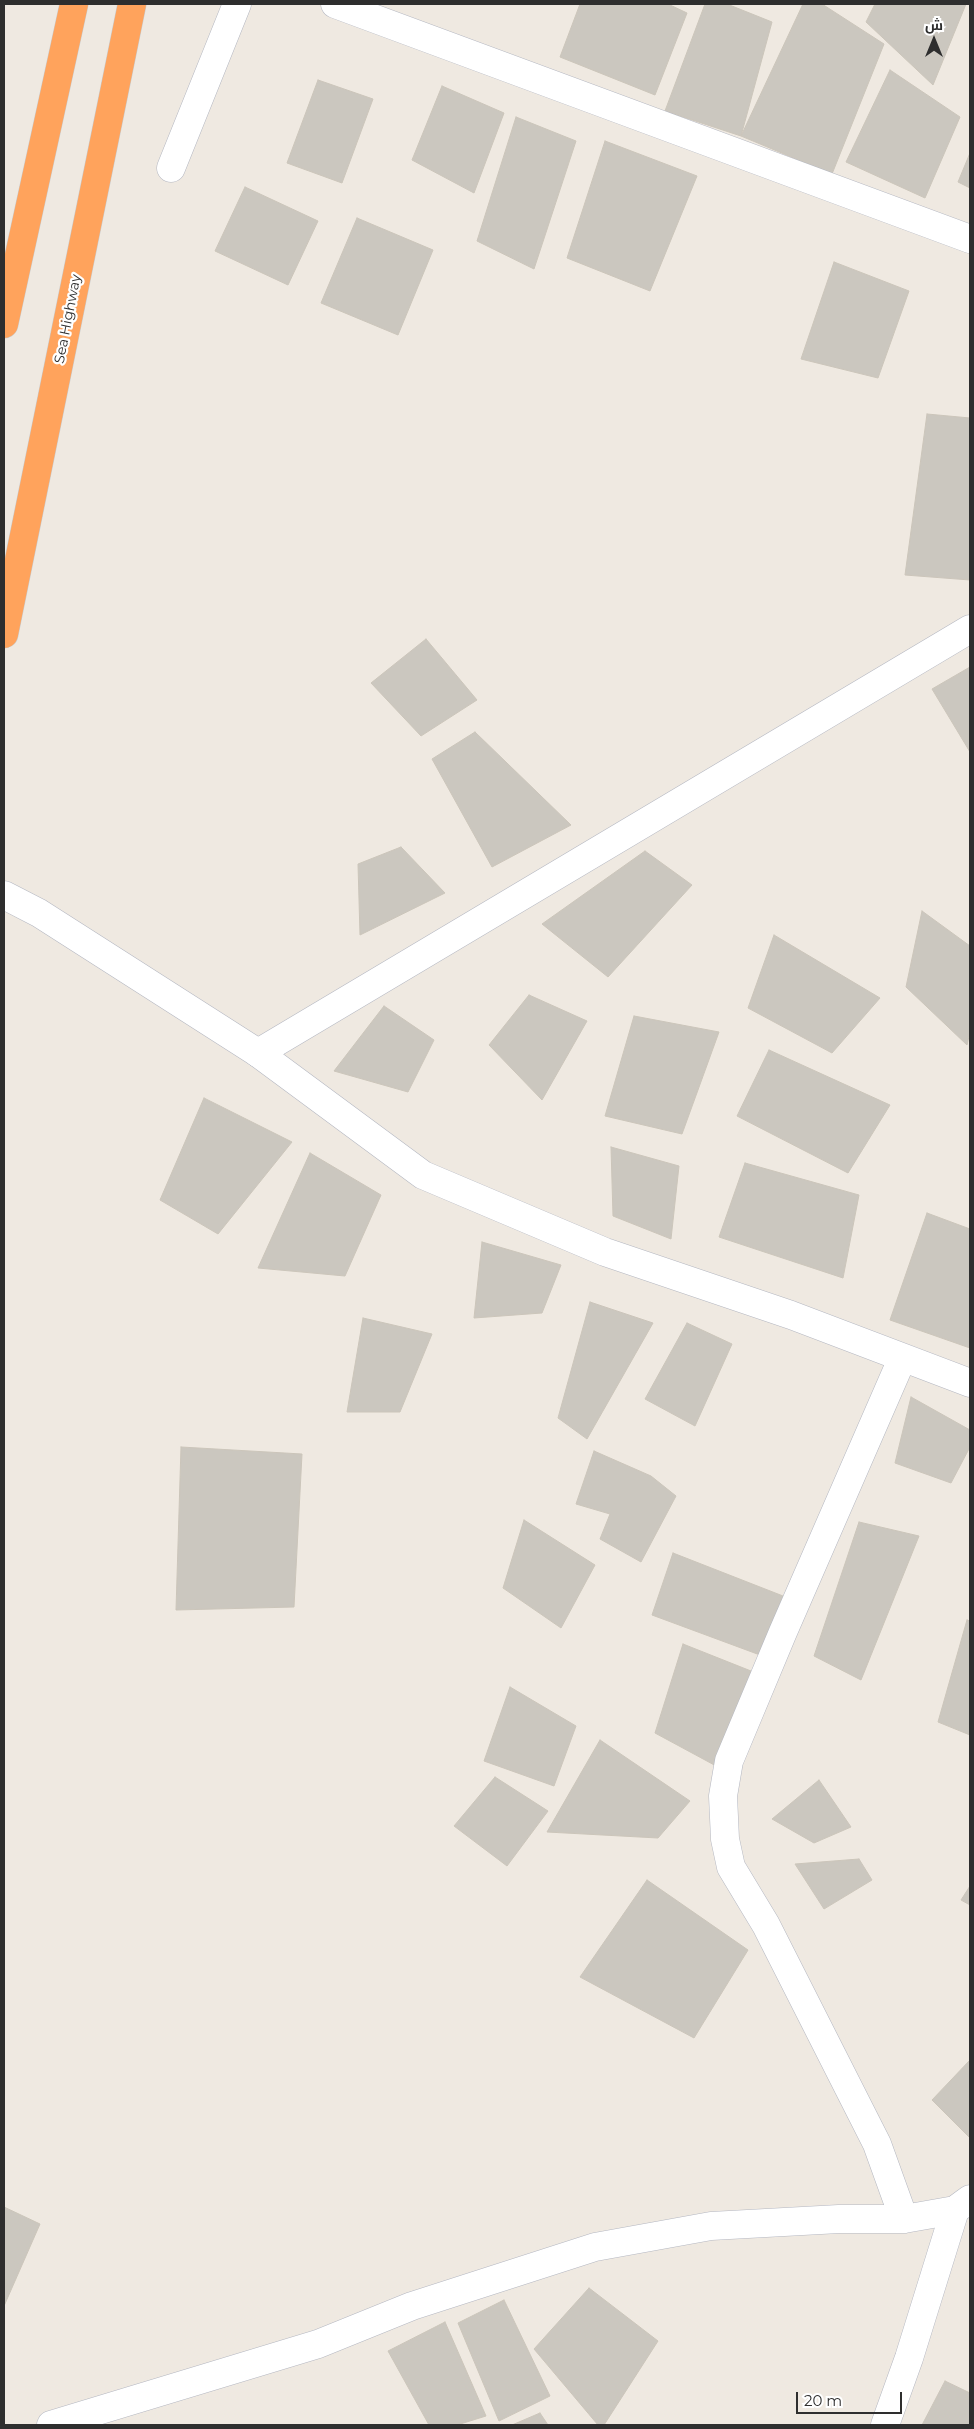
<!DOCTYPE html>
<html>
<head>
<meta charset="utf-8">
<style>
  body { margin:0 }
  #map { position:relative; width:974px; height:2429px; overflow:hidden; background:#efe9e1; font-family:Montserrat,Cairo,sans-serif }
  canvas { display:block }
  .frame { position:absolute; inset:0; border:5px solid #2e2e2e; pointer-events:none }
  .north { position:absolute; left:909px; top:15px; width:50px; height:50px; -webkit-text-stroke:4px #fff; paint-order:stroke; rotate:0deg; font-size:14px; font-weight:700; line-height:20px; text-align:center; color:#2e2e2e }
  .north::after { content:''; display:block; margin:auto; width:18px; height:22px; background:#2e2e2e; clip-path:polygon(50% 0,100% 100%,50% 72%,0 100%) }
  .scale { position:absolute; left:796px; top:2392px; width:106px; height:22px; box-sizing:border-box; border:2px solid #2e2e2e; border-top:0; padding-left:6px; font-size:15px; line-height:18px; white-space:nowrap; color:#2e2e2e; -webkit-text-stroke:4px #fff; paint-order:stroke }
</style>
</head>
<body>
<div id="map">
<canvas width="974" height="2429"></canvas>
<div class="frame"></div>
<div class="north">ش</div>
<div class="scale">20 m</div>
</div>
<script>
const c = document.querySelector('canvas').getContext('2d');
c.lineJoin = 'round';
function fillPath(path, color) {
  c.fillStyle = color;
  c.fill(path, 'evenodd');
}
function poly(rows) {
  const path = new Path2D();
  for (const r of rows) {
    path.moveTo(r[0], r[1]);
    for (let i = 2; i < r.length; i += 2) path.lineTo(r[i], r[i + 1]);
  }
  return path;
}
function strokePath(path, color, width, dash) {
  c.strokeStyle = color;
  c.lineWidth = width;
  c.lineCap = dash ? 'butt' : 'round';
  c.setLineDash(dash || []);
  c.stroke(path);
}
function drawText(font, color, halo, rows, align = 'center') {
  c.font = font + ' Montserrat,sans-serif';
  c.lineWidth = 4.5;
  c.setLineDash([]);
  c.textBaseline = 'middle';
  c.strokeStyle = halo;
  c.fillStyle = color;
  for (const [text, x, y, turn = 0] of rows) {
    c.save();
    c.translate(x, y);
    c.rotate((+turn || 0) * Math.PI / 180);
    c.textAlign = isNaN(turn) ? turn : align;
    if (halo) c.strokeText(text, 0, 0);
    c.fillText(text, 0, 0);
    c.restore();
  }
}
const building = poly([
  [580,4,668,4,687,13,655,95,560,57,580,4],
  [705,4,727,4,772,22,741,136,665,111,705,4],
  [803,4,822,4,884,44,832,174,741,136,803,4],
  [875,4,966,4,933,85,866,22,875,4],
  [890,70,960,117,925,198,846,162,890,70],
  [318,80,373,99,342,183,287,163,318,80],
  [442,86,504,113,474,193,412,160,442,86],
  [516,117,576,141,534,269,477,241,516,117],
  [605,141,697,176,650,291,567,258,605,141],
  [970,153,970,188,958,182,970,153],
  [245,187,318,221,288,285,215,251,245,187],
  [357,218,433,250,398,335,321,303,357,218],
  [834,262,909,291,878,378,801,359,834,262],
  [927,414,970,418,970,580,905,575,927,414],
  [426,639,477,700,421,736,371,683,426,639],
  [970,667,970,752,932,689,970,667],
  [475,732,571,825,492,867,432,759,475,732],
  [401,847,445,893,360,935,358,864,401,847],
  [645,851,692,885,608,977,542,924,645,851],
  [922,911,970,946,970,1032,967,1045,906,987,922,911],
  [774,935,880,998,832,1053,748,1008,774,935],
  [529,995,587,1021,542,1100,489,1045,529,995],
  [384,1006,434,1040,408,1092,334,1071,384,1006],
  [634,1016,719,1032,682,1134,605,1116,634,1016],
  [769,1050,890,1105,848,1173,737,1116,769,1050],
  [204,1098,292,1142,218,1234,160,1200,204,1098],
  [611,1147,679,1166,671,1239,613,1216,611,1147],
  [310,1153,381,1195,345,1276,258,1268,310,1153],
  [745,1163,859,1195,843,1278,719,1237,745,1163],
  [927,1213,970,1229,970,1348,890,1320,927,1213],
  [482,1242,561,1265,542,1313,474,1318,482,1242],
  [590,1302,653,1323,587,1439,558,1418,590,1302],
  [363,1318,432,1334,400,1412,347,1412,363,1318],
  [687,1323,732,1344,695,1426,645,1399,687,1323],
  [911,1397,970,1430,970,1447,951,1483,895,1463,911,1397],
  [181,1447,302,1454,294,1607,176,1610,181,1447],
  [594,1451,651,1476,676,1496,641,1562,600,1539,610,1514,576,1504,594,1451],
  [524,1520,595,1565,561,1628,503,1588,524,1520],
  [859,1522,919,1536,861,1680,814,1656,859,1522],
  [673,1553,783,1596,760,1655,652,1615,673,1553],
  [967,1620,970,1621,970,1735,938,1722,967,1620],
  [683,1644,751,1671,718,1767,655,1733,683,1644],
  [510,1687,576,1726,554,1786,484,1761,510,1687],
  [600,1740,690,1801,658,1838,547,1832,600,1740],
  [495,1777,548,1811,507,1866,454,1826,495,1777],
  [819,1780,851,1827,814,1843,772,1819,819,1780],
  [859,1859,872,1880,824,1909,795,1864,859,1859],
  [647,1880,748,1950,694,2038,580,1977,647,1880],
  [970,1886,970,1905,961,1900,970,1886],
  [970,2060,970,2138,932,2100,970,2060],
  [4,2207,40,2224,4,2306,4,2207],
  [589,2288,658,2341,604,2425,598,2425,534,2349,589,2288],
  [504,2300,550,2396,499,2421,458,2323,504,2300],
  [445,2322,486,2416,457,2425,429,2425,388,2351,445,2322],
  [945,2381,970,2393,970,2425,922,2425,945,2381],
  [540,2413,548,2425,512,2425,540,2413]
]);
const minor = poly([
  [171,168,237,4],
  [258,1053,970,629],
  [885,2425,909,2358,955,2210]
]);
const tertiary = poly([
  [902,1359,783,1632,729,1761,723,1796,725,1839,731,1867,766,1925,877,2144,904,2219],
  [51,2425,318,2344,412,2306,595,2247,711,2226,839,2219,904,2219,955,2210,970,2199]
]);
const secondary = poly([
  [335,4,970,239],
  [4,895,39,913,258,1053,423,1175,605,1252,791,1315,970,1383]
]);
const motorway = poly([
  [4,324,74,4],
  [4,634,132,4]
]);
const streetNames = [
  ["Sea Highway",68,319,-79]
];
fillPath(building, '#cbc7bf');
strokePath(building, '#cbc5ba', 1);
strokePath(minor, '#b4b7c1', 29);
strokePath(tertiary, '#b4b7c1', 29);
strokePath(secondary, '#b4b7c1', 29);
strokePath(motorway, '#c9c9c9', 29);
strokePath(minor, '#fff', 28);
strokePath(tertiary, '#fff', 28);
strokePath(secondary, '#fff', 28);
strokePath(motorway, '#ffa35c', 28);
drawText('14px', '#2e2e2e', '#fff', streetNames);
</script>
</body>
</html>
